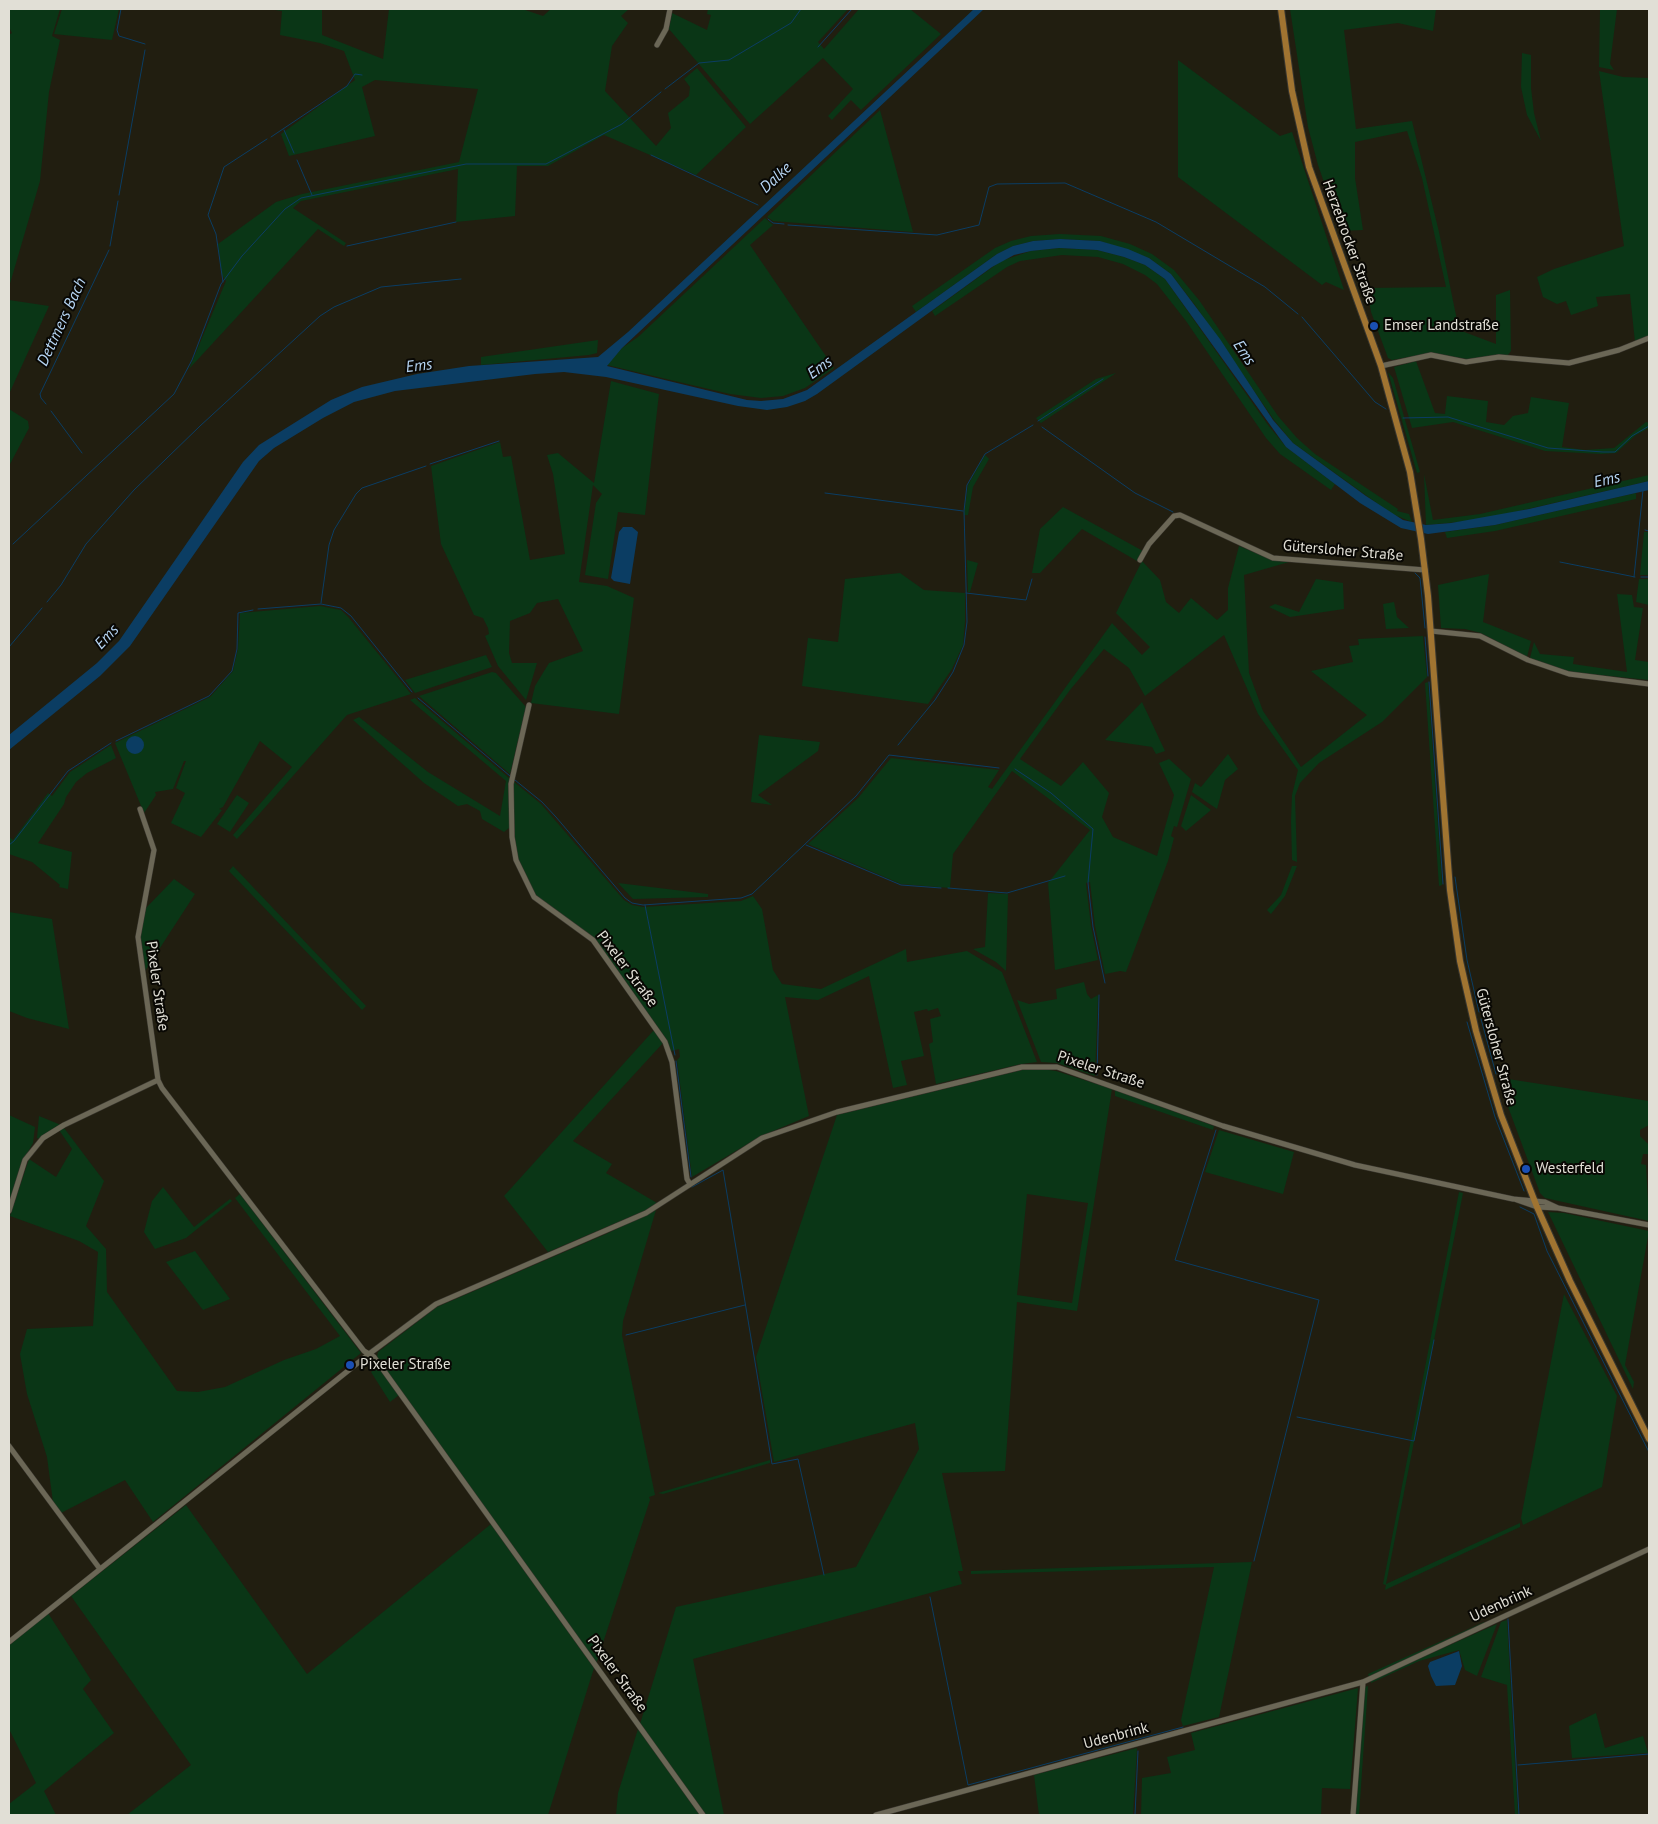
<!DOCTYPE html>
<html>
<head>
<meta charset="utf-8">
<style>
  body { margin:0 }
  #map { position:relative; width:1658px; height:1824px; overflow:hidden; background:#211e10; font-family:"PT Sans",sans-serif }
  canvas { display:block }
  .frame { position:absolute; inset:0; border:10px solid #e1dfd6; pointer-events:none }
</style>
</head>
<body>
<div id="map">
<canvas width="1658" height="1824"></canvas>
<div class="frame"></div>
</div>
<script>
const c = document.querySelector('canvas').getContext('2d');
c.lineJoin = 'round';
function fillPath(path, color) {
  c.fillStyle = color;
  c.fill(path, 'evenodd');
}
function poly(rows) {
  const path = new Path2D();
  for (const r of rows) {
    if (r.length === 3) {
      path.moveTo(r[0] + r[2], r[1]);
      path.arc(r[0], r[1], r[2], 0, 2 * Math.PI);
      continue;
    }
    path.moveTo(r[0], r[1]);
    for (let i = 2; i < r.length; i += 2) path.lineTo(r[i], r[i + 1]);
  }
  return path;
}
function strokePath(path, color, width, dash) {
  c.strokeStyle = color;
  c.lineWidth = width;
  c.lineCap = dash ? 'butt' : 'round';
  c.setLineDash(dash || []);
  c.stroke(path);
}
function drawText(font, color, halo, rows, align = 'center') {
  c.font = font + ' "PT Sans",sans-serif';
  c.lineWidth = 4;
  c.setLineDash([]);
  c.textBaseline = 'middle';
  c.strokeStyle = halo;
  c.fillStyle = color;
  for (const [text, x, y, turn = 0] of rows) {
    c.save();
    c.translate(x, y);
    c.rotate((+turn || 0) * Math.PI / 180);
    c.textAlign = isNaN(turn) ? turn : align;
    if (halo) c.strokeText(text, 0, 0);
    c.fillText(text, 0, 0);
    c.restore();
  }
}
const green = poly([
  [9,9,60,9,52,36,60,40,49,92,40,181,9,287,9,35,12,33,9,27],
  [62,9,119,9,112,40,54,34],
  [268,9,322,9,322,35,383,59,389,9,522,9,543,16,551,9,629,9,621,16,628,23,612,46,605,91,656,146,671,128,668,113,689,96,690,87,684,79,697,68,746,127,696,175,604,135,548,166,517,166,515,216,456,222,458,169,301,201,293,208,346,243,344,246,318,229,189,369,226,281,222,275,218,244,276,202,302,194,459,162,478,89,375,80,362,87,375,136,289,156,281,134,355,80,344,51,320,43,280,35,282,11],
  [708,9,848,9,818,42,824,49,859,9,910,9,941,34,861,110,851,100,832,120,828,116,853,89,823,58,750,124,669,29,672,13,707,30,711,15,707,14],
  [1290,9,1436,9,1433,31,1398,23,1344,30,1356,129,1412,121,1439,232,1459,330,1496,344,1496,295,1510,290,1511,351,1508,355,1467,359,1431,353,1392,360,1388,358,1371,312,1367,288,1446,287,1422,178,1407,131,1355,142,1355,178,1363,230,1341,231,1318,165,1308,127],
  [1600,9,1617,9,1610,64,1614,70,1599,67],
  [1522,53,1531,55,1531,88,1534,113,1541,141,1527,115,1521,87],
  [1178,60,1280,136,1292,132,1344,290,1326,282,1322,285,1178,177],
  [1599,71,1623,77,1649,78,1649,336,1635,342,1630,294,1596,297,1598,306,1571,315,1566,301,1557,304,1543,297,1537,277,1554,269,1624,246],
  [880,110,913,232,773,221,767,217],
  [765,218,773,225,750,245,834,368,805,388,783,396,761,398,730,394,607,365,622,348,638,337],
  [1060,234,1101,236,1130,244,1152,254,1174,270,1199,300,1278,416,1297,438,1315,454,1398,509,1397,511,1409,514,1412,522,1392,514,1293,443,1274,420,1195,305,1171,274,1149,258,1100,241,1060,239,1033,241,1013,246,997,254,916,312,912,306,995,248,1011,241,1031,236],
  [1059,248,1097,250,1124,257,1145,265,1165,279,1268,425,1286,447,1335,484,1331,490,1280,454,1266,438,1186,321,1157,284,1145,275,1123,264,1098,257,1062,255,1020,261,1007,267,935,316,932,311,1001,261,1031,251],
  [9,300,49,306,9,394],
  [598,340,597,353,589,355,481,365,481,357],
  [1416,361,1435,413,1445,414,1447,396,1488,401,1486,422,1504,425,1513,416,1528,413,1531,397,1569,403,1562,447,1585,450,1614,448,1646,422,1649,423,1649,428,1636,435,1616,453,1601,454,1545,451,1453,422,1412,428,1394,367],
  [1388,372,1393,378,1420,472,1417,473],
  [1116,373,1041,423,1036,418,1096,379],
  [611,381,659,394,645,515,618,512,608,579,585,575,596,503,602,494,593,485,579,582,607,586,634,598,619,714,531,703,535,686,549,663,583,651,558,599,537,603,530,613,510,621,509,653,512,663,537,663,526,700,498,666,485,636,489,634,488,628,483,618,474,615,441,544,431,466,500,442,503,457,511,456,530,560,565,554,553,474,547,455,558,453,594,483],
  [9,409,28,421,29,428,9,466],
  [985,455,989,459,973,487,968,515,964,515,968,485],
  [1424,474,1433,520,1480,514,1649,475,1649,481,1480,520,1426,525],
  [1636,493,1636,499,1495,531,1447,538,1445,532,1495,525],
  [1063,507,1143,551,1137,561,1082,529,1040,573,1032,573,1040,529],
  [1644,532,1649,532,1649,575,1640,575],
  [1239,546,1273,560,1289,562,1244,575,1249,673,1263,711,1301,767,1367,715,1311,671,1353,662,1349,646,1359,645,1358,639,1423,636,1427,677,1382,722,1319,763,1300,783,1295,796,1297,862,1292,860,1291,821,1292,795,1298,770,1258,714,1224,635,1145,696,1129,668,1104,649,1070,690,1020,759,1061,786,1083,762,1109,793,1102,817,1113,837,1157,856,1174,795,1159,763,1169,759,1191,779,1177,827,1174,826,1171,836,1174,838,1168,861,1126,972,1120,971,1105,974,1095,926,1090,882,1086,883,1091,926,1098,960,1055,970,1048,883,1090,830,1012,771,953,854,950,888,901,884,808,844,858,798,891,758,999,770,988,787,992,789,1112,623,1142,655,1150,647,1116,613,1142,561,1160,580,1166,602,1179,613,1191,598,1217,620,1228,610,1228,588],
  [967,560,978,563,970,592,968,592],
  [900,573,924,590,965,593,965,622,963,645,952,669,928,704,802,686,808,638,838,642,845,579],
  [1489,574,1483,622,1531,641,1527,657,1481,633,1465,629,1441,628,1438,585],
  [1316,579,1343,583,1344,609,1290,617,1269,607,1275,604,1299,612],
  [1639,579,1649,579,1649,605,1636,602],
  [1617,594,1632,595,1634,607,1643,608,1635,660,1649,662,1649,680,1570,672,1530,658,1534,642,1540,654,1574,657,1573,664,1627,672],
  [1394,602,1397,617,1409,628,1386,629,1383,604],
  [320,606,341,610,349,618,411,694,347,715,237,839,233,835,292,767,260,741,223,807,219,809,222,810,201,837,171,823,185,793,176,788,186,761,184,761,173,789,155,792,156,795,144,813,115,743,210,697,233,671,238,649,240,613],
  [486,655,492,667,415,693,405,680],
  [492,672,496,673,526,707,510,774,419,696],
  [1428,682,1442,885,1439,886,1425,683],
  [415,698,509,778,509,828,504,832,482,819,480,811,467,804,458,806,424,783,353,720,359,717,428,772,500,816,506,781,410,700],
  [1142,702,1165,751,1156,754,1152,747,1105,740],
  [759,735,820,742,818,751,758,795,772,805,751,802],
  [111,745,116,758,87,773,76,782,66,797,64,804,38,843,72,852,68,889,59,887,60,885,32,862,9,854,9,837,13,840,48,793,52,796,70,772],
  [1228,754,1238,769,1225,780,1217,809,1192,792,1195,783,1201,787],
  [513,781,541,804,624,900,632,905,643,907,741,901,753,896,762,909,773,970,782,984,821,989,906,949,907,962,967,951,1002,972,1037,1062,1021,1064,936,1084,929,1044,933,1042,930,1019,941,1016,938,1008,928,1011,927,1009,914,1012,924,1056,901,1061,907,1085,893,1088,869,976,818,1000,785,997,809,1116,761,1136,692,1177,677,1060,680,1057,679,1049,671,1051,667,1040,594,939,535,896,518,859,514,837],
  [237,795,249,803,230,832,217,824],
  [1191,795,1211,810,1186,831,1181,826],
  [233,866,366,1006,362,1010,229,871],
  [1292,866,1297,866,1285,896,1271,914,1267,910,1281,895],
  [174,879,195,894,145,971,140,937,146,908],
  [618,883,708,894,708,897,633,899],
  [988,893,1008,894,1006,971,996,962,973,949,985,947],
  [9,912,52,919,69,1029,27,1018,9,1011],
  [1084,982,1087,994,1091,999,1098,995,1095,1076,1057,1063,1041,1062,1017,1000,1029,1004,1057,999,1056,989],
  [654,1030,663,1043,573,1141,612,1164,606,1173,657,1203,644,1211,548,1252,504,1196],
  [1041,1069,1056,1071,1112,1089,1077,1311,1017,1302,1005,1471,942,1473,963,1571,958,1571,962,1584,693,1659,724,1815,706,1815,640,1724,676,1607,856,1567,919,1449,915,1423,774,1462,756,1357,837,1115,1022,1070],
  [1027,1194,1088,1203,1072,1303,1017,1295],
  [1502,1078,1649,1101,1649,1125,1640,1130,1640,1136,1648,1144,1648,1154,1643,1154,1641,1164,1646,1165,1649,1221,1545,1198,1540,1193,1507,1104],
  [1115,1090,1214,1126,1213,1130,1115,1096],
  [9,1115,35,1127,33,1143,24,1159,9,1205],
  [39,1116,61,1125,40,1139,37,1138],
  [64,1128,104,1181,86,1226,106,1249,107,1292,177,1391,198,1392,225,1387,284,1360,316,1349,340,1336,235,1198,240,1194,361,1353,153,1522,125,1480,61,1513,53,1502,47,1457,27,1394,20,1354,27,1329,93,1326,98,1252,79,1241,10,1216,29,1159,56,1177,72,1149,59,1130],
  [1219,1130,1294,1152,1283,1194,1205,1172],
  [163,1187,194,1227,230,1199,232,1201,186,1238,155,1249,144,1232,152,1201],
  [1459,1192,1463,1193,1386,1584,1520,1523,1520,1527,1385,1590,1386,1585,1383,1584],
  [656,1210,623,1321,622,1335,655,1495,649,1497,650,1500,596,1664,377,1357,378,1352,437,1307,606,1234],
  [1548,1212,1564,1213,1649,1231,1625,1365,1634,1382,1633,1389],
  [195,1251,230,1299,203,1310,166,1262],
  [1564,1294,1617,1396,1602,1487,1523,1525,1521,1518],
  [378,1367,399,1395,390,1402,371,1372],
  [770,1460,770,1463,663,1494,658,1493],
  [186,1505,307,1674,491,1524,594,1668,548,1815,127,1815,191,1765,71,1596],
  [1252,1562,1219,1717,1183,1726,1181,1720,1214,1567,971,1574,971,1571],
  [48,1613,91,1680,83,1689,114,1733,44,1791,56,1815,9,1815,9,1804,36,1783,9,1729,9,1645],
  [1507,1620,1515,1764,1518,1815,1515,1815,1507,1685,1481,1677,1501,1622],
  [1484,1622,1485,1623,1369,1677,1368,1674],
  [1497,1624,1477,1676,1465,1670,1459,1650,1419,1661,1371,1683,1371,1680],
  [1368,1686,1359,1815,1355,1815,1365,1687],
  [1358,1688,1350,1789,1322,1788,1321,1815,1141,1815,1142,1778,1171,1773,1167,1757,1195,1750,1191,1733],
  [1596,1713,1605,1748,1643,1736,1648,1753,1572,1758,1569,1726],
  [638,1729,700,1815,616,1815,618,1793],
  [1137,1748,1133,1815,1039,1815,1034,1775]
]);
const water = poly([
  [974,9,984,9,622,348,607,366,747,400,761,401,783,399,807,390,997,254,1013,246,1033,241,1060,239,1100,241,1128,249,1149,258,1171,274,1220,339,1273,420,1293,443,1366,496,1403,520,1426,525,1451,523,1529,509,1649,481,1649,490,1495,525,1428,534,1401,528,1360,503,1286,447,1165,279,1145,265,1124,257,1097,250,1059,248,1031,251,1014,255,992,267,817,394,805,401,787,407,767,410,738,406,606,377,564,372,535,374,395,391,354,402,323,418,274,448,259,461,130,646,100,676,9,750,9,735,97,663,119,641,243,462,259,445,331,400,362,387,417,374,469,366,598,357,628,332],
  [623,527,632,527,638,532,630,584,614,581,611,578,619,532],
  [135,745,9],
  [1459,1651,1462,1666,1455,1685,1436,1686,1431,1676,1428,1666,1430,1662]
]);
const stream = poly([
  [121,9,117,30,119,36,145,44],
  [818,47,852,9],
  [665,89,699,63,729,60,791,23,801,9],
  [284,130,294,153],
  [271,137,347,86,355,74,362,75],
  [651,155,758,205],
  [297,160,312,195],
  [119,195,145,50],
  [768,219,773,223,784,224],
  [788,225,937,235,979,225,989,187,997,184,1065,183,1156,222,1265,287,1298,314],
  [110,246,118,201],
  [347,246,456,222],
  [223,282,216,234,208,215,224,167,267,139],
  [1302,317,1375,402,1386,409],
  [46,404,41,398,40,394,109,250],
  [51,411,82,453],
  [1403,418,1448,417,1548,448,1603,452,1615,452,1632,436,1649,426],
  [1038,421,1103,379],
  [1042,427,1135,493,1173,512],
  [430,464,499,441],
  [825,493,963,511],
  [1645,530,1649,531],
  [13,544,174,394,192,360,221,284,242,256,285,209,301,198,466,164,546,164,622,124,661,92],
  [1560,562,1635,577],
  [1415,573,1420,578,1425,628],
  [1634,577,1643,490],
  [1641,577,1649,577],
  [966,593,1026,600,1032,579],
  [47,602,61,585,86,544,134,490,200,426,320,316,334,307,381,287,461,279],
  [321,603,329,545,334,530,356,494,362,488,426,466],
  [258,609,321,604,341,608,351,616,412,692],
  [1425,637,1428,676],
  [9,647,42,608],
  [1429,682,1443,884],
  [418,698,510,776],
  [116,741,209,696,232,671,237,649,238,613,253,610],
  [898,745,935,700,953,672,964,645,967,622,964,511,967,485,985,454,1033,425],
  [1015,769,1051,793,1093,829,1088,883,1093,927,1105,983],
  [515,780,542,802,556,817,625,898,632,903,643,905,741,898,752,894,856,796,889,755,999,768],
  [9,845,14,841,68,771,111,743],
  [806,845,901,885,941,888],
  [1455,877,1467,960,1479,1012],
  [948,888,1007,893,1065,876],
  [645,905,675,1055],
  [1481,1019,1496,1074],
  [1467,1022,1495,1117,1524,1191],
  [676,1061,691,1177],
  [1097,1075,1099,995],
  [1216,1130,1175,1260,1319,1300,1254,1561],
  [692,1187,723,1170,772,1464,798,1459,824,1575],
  [1520,1207,1534,1214,1547,1251,1649,1452],
  [626,1335,745,1305],
  [1297,1417,1414,1441,1434,1340],
  [930,1597,968,1785,1183,1727],
  [1508,1619,1519,1815],
  [1518,1765,1649,1754],
  [1135,1815,1138,1751]
]);
const minor = poly([
  [657,45,666,29,670,9],
  [1381,366,1431,355,1466,362,1499,357,1569,363,1619,350,1649,338],
  [1140,560,1149,544,1174,516,1180,515,1273,558,1425,570],
  [1431,631,1480,636,1528,660,1569,674,1649,684],
  [529,705,511,784,512,837,516,860,534,897,593,940,665,1042,672,1062,687,1179,690,1184],
  [140,809,154,850,138,937,158,1080,162,1088,364,1351,374,1357,703,1815],
  [1514,1199,1537,1207,1558,1208],
  [9,1211,25,1160,43,1138,64,1125,158,1080],
  [9,1446,100,1569],
  [9,1642,369,1354,436,1304,646,1213,762,1138,837,1112,1022,1067,1057,1067,1223,1126,1355,1165,1513,1199,1545,1202,1558,1208,1649,1225],
  [876,1815,1363,1682,1649,1549],
  [1353,1815,1363,1682]
]);
const major = poly([
  [1281,9,1292,91,1309,167,1381,366,1410,472,1421,539,1428,596,1450,890,1460,961,1476,1031,1501,1115,1537,1207,1570,1281,1649,1439]
]);
const markers = [
  [1374,326,5,"#1a4fb4"],
  [1526,1169,5,"#1a4fb4"],
  [350,1365,5,"#1a4fb4"]
];
const streetNames = [
  ["Herzebrocker Straße",1349,242,70],
  ["Gütersloher Straße",1343,551,5],
  ["Pixeler Straße",627,969,53],
  ["Pixeler Straße",157,986,82],
  ["Gütersloher Straße",1496,1047,75],
  ["Pixeler Straße",1101,1070,18],
  ["Udenbrink",1501,1604,-25],
  ["Pixeler Straße",617,1674,54],
  ["Udenbrink",1116,1736,-15]
];
const poiNames = [
  ["Emser Landstraße",1384,326],
  ["Westerfeld",1536,1169],
  ["Pixeler Straße",360,1365]
];
const waterNames = [
  ["Dalke",776,178,-43],
  ["Dettmers Bach",62,322,-65],
  ["Ems",1244,353,56],
  ["Ems",419,366,-7],
  ["Ems",820,368,-36],
  ["Ems",1607,480,-13],
  ["Ems",107,637,-47]
];
fillPath(green, '#0a3616');
fillPath(water, '#0b3d63');
strokePath(stream, '#0b3d63', 1);
strokePath(minor, '#3a372f', 6);
strokePath(major, '#3a372f', 8);
strokePath(minor, '#6b6756', 5);
strokePath(major, '#a07431', 6);
for (const [x, y, r, color] of markers) {
  const dot = new Path2D();
  dot.arc(x, y, r, 0, 2 * Math.PI);
  c.fillStyle = color;
  c.fill(dot);
  strokePath(dot, '#090804', 2);
}
drawText('15px', '#e1dfd6', '#090804', streetNames);
drawText('15px', '#e1dfd6', '#090804', poiNames, 'left');
drawText('italic 16px', '#b6d5f3', '#090804', waterNames);
</script>
</body>
</html>
